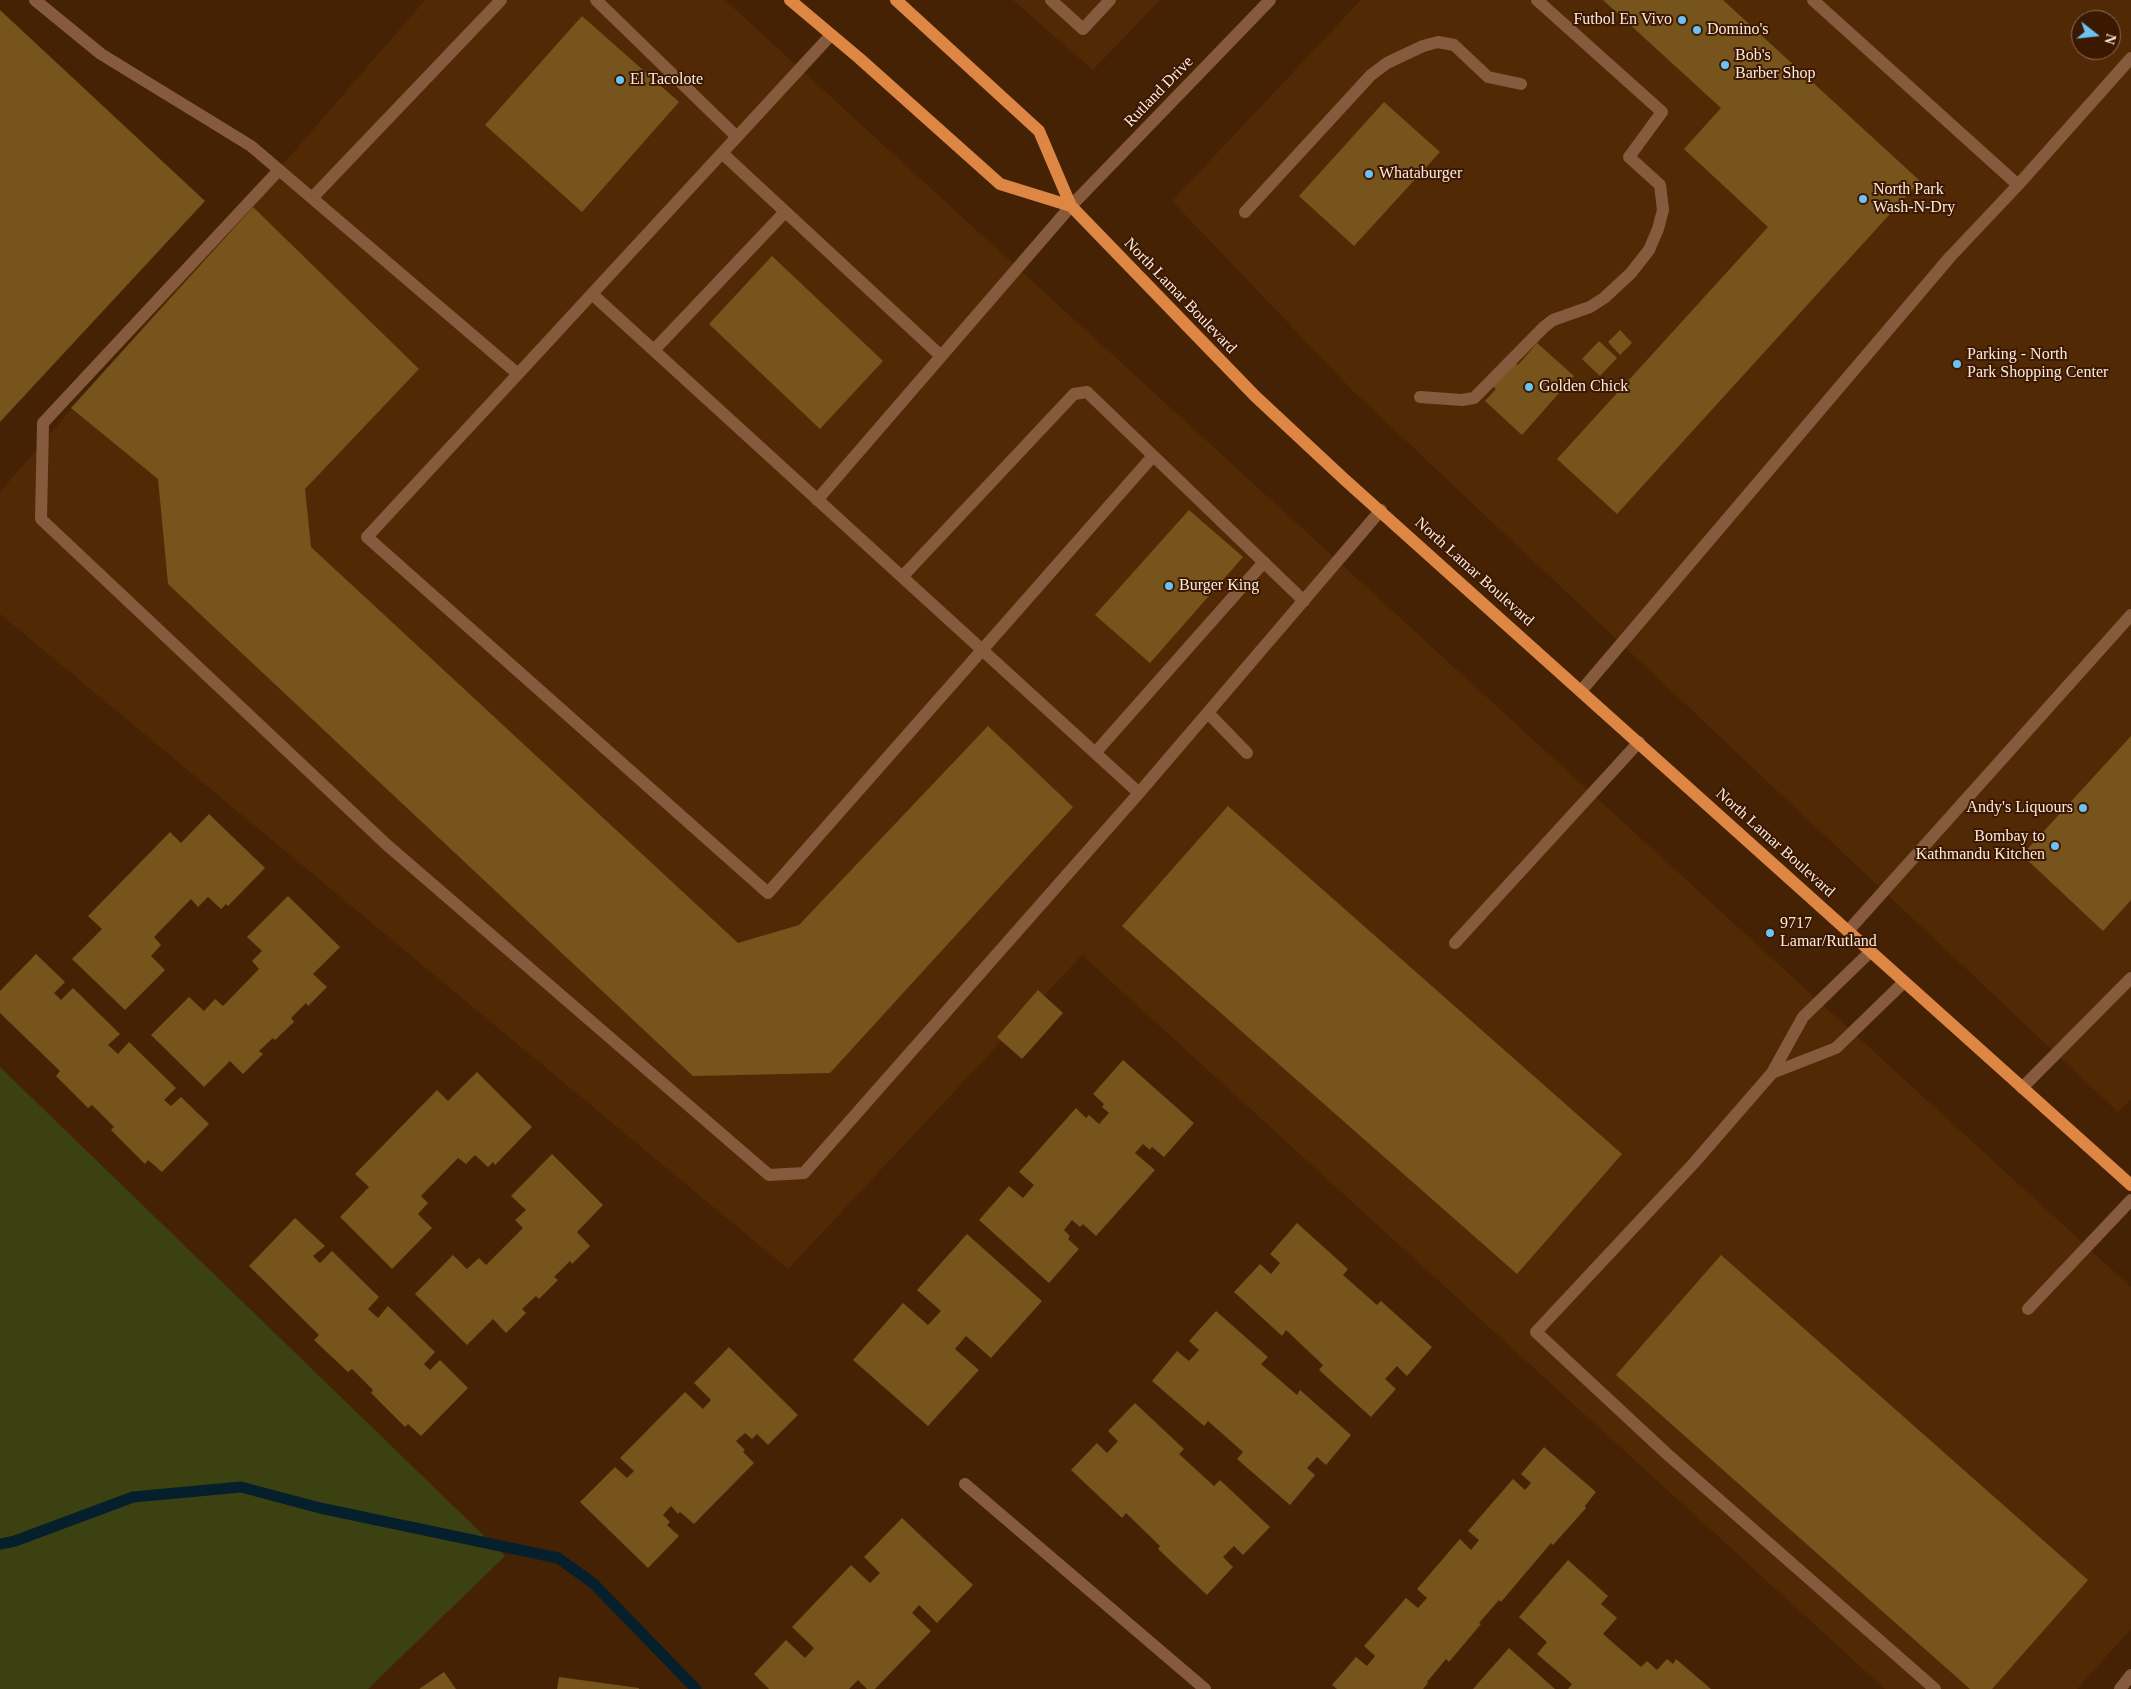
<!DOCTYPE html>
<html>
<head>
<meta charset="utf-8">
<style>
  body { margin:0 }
  #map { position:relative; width:2131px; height:1689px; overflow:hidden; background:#462204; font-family:Georgia,serif }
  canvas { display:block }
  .north { position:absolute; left:2071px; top:10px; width:50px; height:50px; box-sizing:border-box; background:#3b1800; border:1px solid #886c59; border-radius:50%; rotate:106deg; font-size:14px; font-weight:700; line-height:20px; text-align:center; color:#fceade }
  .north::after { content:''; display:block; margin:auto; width:18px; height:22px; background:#6dc2f3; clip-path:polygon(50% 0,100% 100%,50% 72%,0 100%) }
</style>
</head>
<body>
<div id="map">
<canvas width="2131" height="1689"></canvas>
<div class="north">N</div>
</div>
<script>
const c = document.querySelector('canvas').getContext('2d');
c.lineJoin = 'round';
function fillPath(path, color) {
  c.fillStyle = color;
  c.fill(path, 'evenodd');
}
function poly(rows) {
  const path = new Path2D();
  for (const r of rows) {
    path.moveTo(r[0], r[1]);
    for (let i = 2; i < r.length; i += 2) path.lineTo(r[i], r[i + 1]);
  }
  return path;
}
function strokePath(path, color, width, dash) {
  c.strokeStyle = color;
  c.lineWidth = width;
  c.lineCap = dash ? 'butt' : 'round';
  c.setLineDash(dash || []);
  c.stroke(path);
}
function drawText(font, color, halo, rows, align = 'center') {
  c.font = font + ' Georgia,serif';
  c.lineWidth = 4;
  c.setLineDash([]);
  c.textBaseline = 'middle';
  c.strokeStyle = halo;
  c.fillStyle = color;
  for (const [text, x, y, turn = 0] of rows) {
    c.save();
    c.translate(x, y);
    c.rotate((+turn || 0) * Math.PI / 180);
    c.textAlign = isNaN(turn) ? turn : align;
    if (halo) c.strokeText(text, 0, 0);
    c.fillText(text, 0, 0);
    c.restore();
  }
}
const built = poly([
  [425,0,725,0,2131,1287,2131,1629,2077,1689,1885,1689,1082,955,788,1269,0,614,0,492],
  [1013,0,1160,0,1093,70],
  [1361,0,2131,0,2131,1099,2118,1112,1351,389,1172,201],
  [2081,20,2111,20,2111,50,2081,50]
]);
const green = poly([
  [0,1067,505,1556,368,1689,0,1689]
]);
const stream = poly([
  [0,1544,15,1541,133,1497,241,1487,320,1508,558,1558,593,1583,696,1689]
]);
const building = poly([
  [1603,0,1723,0,1920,181,1617,514,1557,459,1768,227,1684,149,1721,108],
  [0,10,205,201,0,422],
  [582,16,679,102,582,212,485,125],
  [1384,102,1440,152,1354,246,1299,196],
  [253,207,419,369,305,489,311,547,738,943,799,925,988,726,1073,807,830,1073,693,1076,168,584,158,479,71,408],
  [772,256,883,361,820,429,709,324],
  [1620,330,1632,343,1620,355,1608,342],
  [1599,341,1617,358,1600,376,1582,359],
  [1537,343,1574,376,1522,435,1485,401,1496,389,1491,385,1512,361,1518,365],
  [1189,510,1243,557,1150,663,1095,615],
  [2131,736,2131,900,2103,931,2022,855],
  [1228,806,1622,1154,1517,1274,1122,926],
  [209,814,265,868,228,906,226,904,221,909,208,897,198,907,191,899,154,937,161,945,151,956,165,970,125,1010,72,959,102,929,88,916,170,832,181,843],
  [288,896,340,947,313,974,327,987,308,1006,306,1003,291,1018,294,1022,275,1040,273,1038,259,1051,263,1054,243,1074,230,1061,204,1087,151,1035,189,997,204,1011,215,999,223,1006,259,969,252,961,262,951,247,937],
  [36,954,65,982,54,993,61,1000,73,988,120,1034,108,1045,118,1054,129,1042,176,1088,164,1100,171,1106,181,1097,209,1124,162,1172,148,1160,145,1164,111,1130,114,1127,92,1105,88,1108,56,1076,60,1071,0,1013,0,991],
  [1038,990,1063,1013,1022,1059,997,1037],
  [1123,1060,1194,1123,1164,1157,1152,1147,1150,1150,1143,1144,1135,1153,1155,1170,1096,1236,1083,1224,1080,1227,1072,1220,1064,1230,1070,1236,1068,1239,1079,1249,1049,1283,979,1220,1009,1186,1023,1198,1034,1185,1019,1172,1076,1108,1086,1118,1089,1115,1099,1124,1109,1113,1102,1107,1104,1104,1093,1094],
  [477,1072,532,1127,495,1165,493,1162,488,1167,475,1155,466,1164,458,1158,421,1196,428,1203,418,1214,432,1228,392,1269,340,1217,369,1187,355,1174,437,1090,448,1101],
  [552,1154,603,1205,577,1232,590,1246,572,1264,570,1261,554,1277,558,1280,539,1299,536,1296,522,1309,526,1313,506,1333,493,1319,467,1345,415,1294,453,1255,467,1269,479,1258,486,1265,523,1228,515,1220,526,1210,511,1196],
  [295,1218,325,1246,313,1256,320,1263,332,1251,379,1297,368,1309,378,1318,388,1306,435,1352,424,1364,430,1370,440,1360,468,1388,421,1436,408,1424,405,1427,371,1393,373,1390,352,1369,348,1372,314,1340,319,1335,249,1266],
  [1297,1223,1348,1269,1343,1275,1377,1305,1381,1301,1432,1347,1407,1376,1397,1366,1385,1379,1396,1389,1371,1417,1319,1370,1323,1365,1286,1330,1282,1336,1234,1292,1260,1264,1271,1274,1280,1263,1270,1254],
  [967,1234,1042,1301,991,1358,966,1336,955,1349,979,1370,928,1426,853,1360,903,1303,928,1325,941,1311,917,1290],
  [1721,1255,2088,1580,1992,1689,1970,1689,1616,1375],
  [1216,1311,1268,1357,1261,1364,1297,1395,1300,1390,1351,1435,1326,1465,1317,1457,1307,1468,1315,1475,1290,1505,1237,1459,1243,1452,1208,1421,1204,1426,1152,1381,1177,1351,1189,1361,1199,1350,1189,1341],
  [729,1347,798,1415,768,1445,757,1434,752,1439,745,1433,736,1441,745,1450,743,1452,754,1463,694,1524,680,1512,678,1514,671,1506,663,1515,670,1522,667,1525,679,1536,648,1568,580,1502,615,1467,627,1478,634,1471,620,1458,685,1392,703,1409,711,1400,694,1383],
  [1135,1403,1184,1449,1179,1454,1214,1486,1220,1480,1270,1527,1243,1555,1234,1546,1223,1557,1233,1567,1207,1595,1158,1549,1160,1546,1126,1513,1122,1518,1071,1470,1097,1443,1107,1453,1118,1441,1108,1431],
  [1544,1447,1596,1492,1585,1506,1586,1508,1553,1545,1551,1543,1501,1602,1499,1600,1479,1623,1481,1624,1449,1662,1446,1659,1427,1682,1428,1683,1423,1689,1337,1689,1332,1685,1356,1657,1367,1666,1375,1656,1364,1646,1406,1598,1418,1608,1427,1598,1417,1589,1460,1539,1471,1550,1479,1540,1468,1531,1513,1479,1525,1490,1531,1483,1521,1474],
  [902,1518,973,1585,937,1623,919,1605,912,1613,931,1631,875,1689,867,1689,858,1680,849,1689,769,1689,754,1674,786,1640,805,1658,814,1648,792,1627,851,1565,870,1583,880,1573,864,1557],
  [1568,1560,1608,1596,1601,1604,1617,1618,1603,1634,1641,1667,1647,1661,1657,1670,1667,1659,1673,1664,1676,1659,1711,1689,1568,1689,1572,1684,1537,1654,1547,1642,1519,1617],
  [1509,1648,1555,1689,1473,1689],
  [444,1672,456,1689,419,1689],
  [559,1677,639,1688,639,1689,557,1689]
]);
const minor = poly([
  [35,0,101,54,251,146,518,374,831,35],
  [596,0,737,137],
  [1051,0,1083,29,1110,0],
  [1813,0,2018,185,2131,58],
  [722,153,941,356],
  [279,170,43,423,41,519,387,845,769,1175,804,1173,1139,793,1381,510],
  [312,198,501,0],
  [1245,212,1371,75,1387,63,1423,46,1438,42,1454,45,1488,77,1521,84],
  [592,294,1139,793],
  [654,350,785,212],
  [518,374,367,537,768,893,1153,456],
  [1420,397,1462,400,1474,398,1544,327,1553,320,1590,307,1604,298,1631,273,1649,250,1658,229,1663,210,1660,185,1629,157,1662,112,1537,0],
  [817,500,1071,206,1270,0],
  [902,577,1074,394,1087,392,1304,601],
  [1581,691,1950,257,2018,185],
  [1208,713,1247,753],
  [1095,753,1264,562],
  [1848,931,2131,615],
  [1455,943,1639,742],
  [1870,952,1803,1017,1772,1073,1694,1163,1536,1332,1667,1454,1935,1689],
  [1772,1073,1836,1048,1904,982],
  [2022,1088,2131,978],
  [2028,1309,2131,1200],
  [965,1484,1205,1689],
  [2120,1689,2131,1675]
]);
const major = poly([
  [790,0,859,58,1000,184,1071,206,1255,396,1344,479,2131,1185],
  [896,0,1039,131,1071,206]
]);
const markers = [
  [1682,20,5,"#6dc2f3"],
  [1697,30,5,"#6dc2f3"],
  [1725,65,5,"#6dc2f3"],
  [620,80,5,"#6dc2f3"],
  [1369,174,5,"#6dc2f3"],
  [1863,199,5,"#6dc2f3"],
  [1957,364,5,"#6dc2f3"],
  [1529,387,5,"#6dc2f3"],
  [1169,586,5,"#6dc2f3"],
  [2083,808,5,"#6dc2f3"],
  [2055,846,5,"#6dc2f3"],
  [1770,933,5,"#6dc2f3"]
];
const poiNames = [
  ["Futbol En Vivo",1672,20,"right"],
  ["Domino's",1707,30],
  ["Bob's",1735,56],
  ["Barber Shop",1735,74],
  ["El Tacolote",630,80],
  ["Whataburger",1379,174],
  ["North Park",1873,190],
  ["Wash-N-Dry",1873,208],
  ["Parking - North",1967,355],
  ["Park Shopping Center",1967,373],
  ["Golden Chick",1539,387],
  ["Burger King",1179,586],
  ["Andy's Liquours",2073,808,"right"],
  ["Bombay to",2045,837,"right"],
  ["Kathmandu Kitchen",2045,855,"right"],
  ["9717",1780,924],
  ["Lamar/Rutland",1780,942]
];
const streetNames = [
  ["Rutland Drive",1159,92,-46],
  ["North Lamar Boulevard",1180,296,46],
  ["North Lamar Boulevard",1474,572,42],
  ["North Lamar Boulevard",1775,843,42]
];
fillPath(built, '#522905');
fillPath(green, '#3c4111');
strokePath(stream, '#061f2c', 11);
fillPath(building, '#77541b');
strokePath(minor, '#865b3d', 12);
strokePath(major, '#de8644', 12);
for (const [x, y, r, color] of markers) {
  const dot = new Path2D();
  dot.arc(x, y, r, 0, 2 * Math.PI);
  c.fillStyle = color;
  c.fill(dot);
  strokePath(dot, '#3b1800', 2);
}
drawText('16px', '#fceade', '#3b1800', poiNames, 'left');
drawText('16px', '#fceade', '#3b1800', streetNames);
</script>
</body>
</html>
